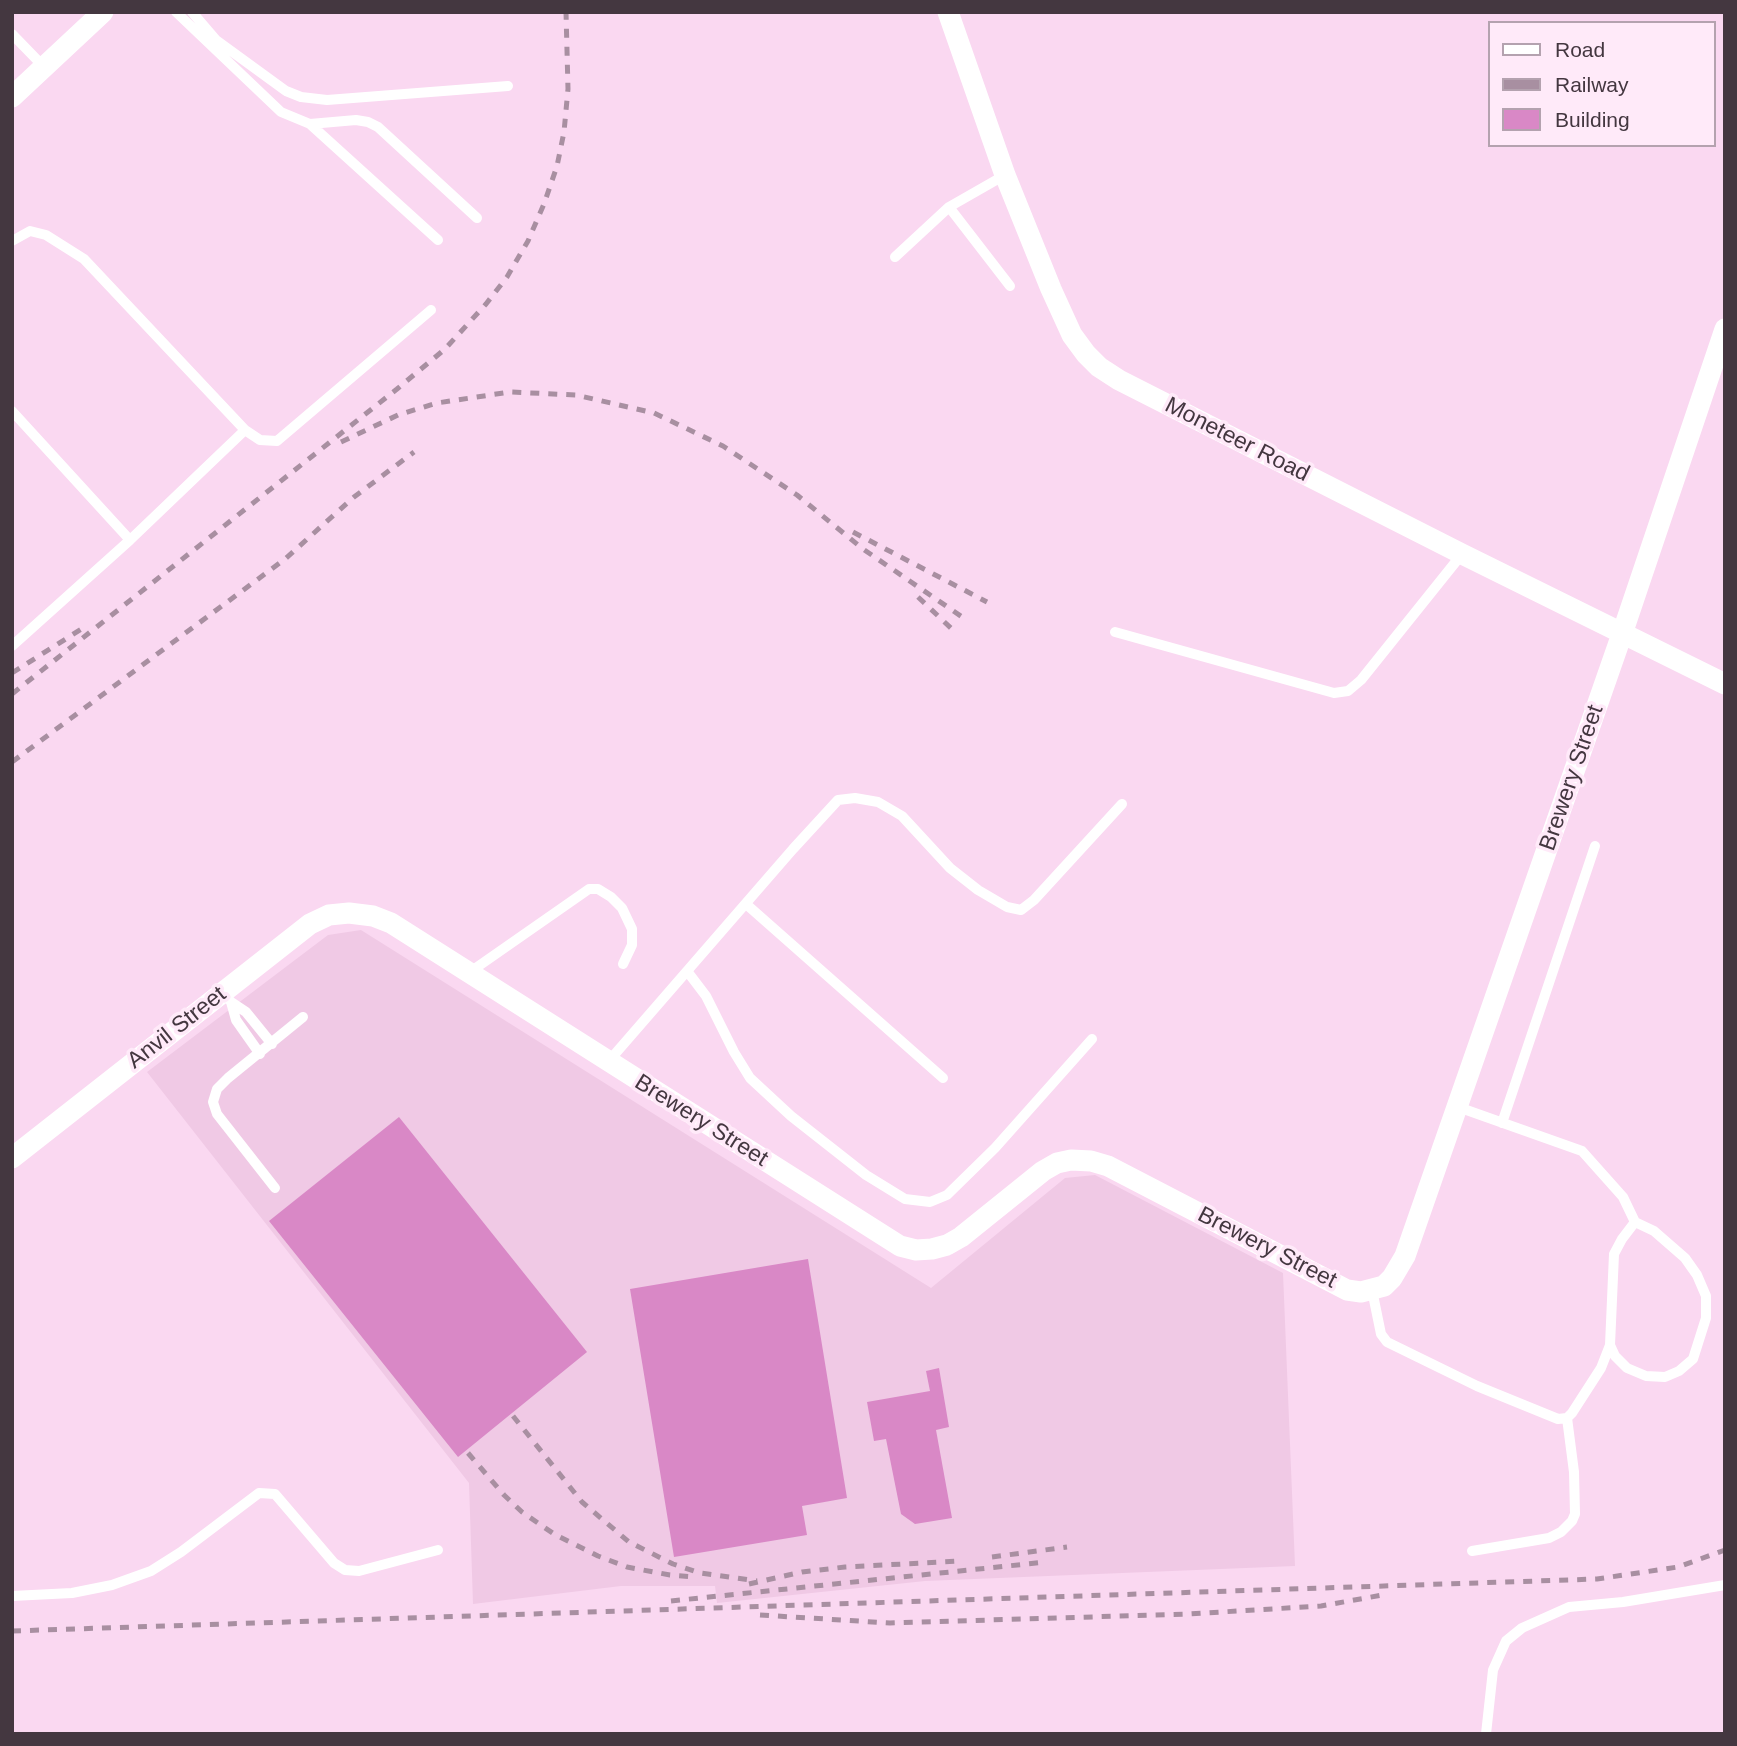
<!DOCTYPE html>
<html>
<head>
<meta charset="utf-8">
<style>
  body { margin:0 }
  #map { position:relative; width:1737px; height:1746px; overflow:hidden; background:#fad8f1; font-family:Arial,sans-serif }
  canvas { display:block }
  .frame { position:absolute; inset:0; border:14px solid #443740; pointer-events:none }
  .legend { position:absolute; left:1488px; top:21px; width:228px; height:126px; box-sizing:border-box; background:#ffeaf9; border:2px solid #b4a2af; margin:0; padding:9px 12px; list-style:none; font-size:21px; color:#443740 }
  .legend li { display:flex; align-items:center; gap:14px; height:35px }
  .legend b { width:35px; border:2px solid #b4a2af }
</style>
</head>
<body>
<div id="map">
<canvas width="1737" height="1746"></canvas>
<div class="frame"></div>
<ul class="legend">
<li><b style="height:9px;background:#fff"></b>Road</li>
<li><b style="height:9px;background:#a88fa1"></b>Railway</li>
<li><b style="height:19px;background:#d988c6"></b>Building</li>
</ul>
</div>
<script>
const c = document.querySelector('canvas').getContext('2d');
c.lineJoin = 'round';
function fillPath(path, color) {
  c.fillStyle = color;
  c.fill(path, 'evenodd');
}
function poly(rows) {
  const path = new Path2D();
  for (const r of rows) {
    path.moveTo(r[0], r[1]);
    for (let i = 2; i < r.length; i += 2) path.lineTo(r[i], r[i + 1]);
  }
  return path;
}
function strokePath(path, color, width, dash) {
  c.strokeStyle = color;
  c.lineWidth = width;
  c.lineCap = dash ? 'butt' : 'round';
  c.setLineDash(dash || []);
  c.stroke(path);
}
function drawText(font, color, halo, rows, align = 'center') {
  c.font = font + ' Arial,sans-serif';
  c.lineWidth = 7;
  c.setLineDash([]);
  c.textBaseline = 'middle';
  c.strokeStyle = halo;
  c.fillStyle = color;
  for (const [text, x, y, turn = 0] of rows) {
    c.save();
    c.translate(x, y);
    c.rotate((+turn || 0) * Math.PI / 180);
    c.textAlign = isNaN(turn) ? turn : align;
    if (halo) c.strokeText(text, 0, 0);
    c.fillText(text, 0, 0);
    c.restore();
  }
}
const built = poly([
  [361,930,931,1288,1065,1178,1095,1175,1283,1273,1295,1566,925,1581,717,1603,715,1586,621,1586,473,1604,469,1483,147,1072,328,935]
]);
const building = poly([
  [399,1117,587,1352,458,1457,269,1221],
  [808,1259,847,1498,802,1506,807,1535,674,1557,630,1289],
  [939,1368,949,1427,936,1430,952,1518,915,1524,901,1514,886,1439,874,1441,867,1402,930,1391,926,1371]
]);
const service = poly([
  [176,12,281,112,310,124,356,120,368,122,378,127,477,218],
  [192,12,216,40,286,91,301,97,327,100,508,86],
  [12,34,44,67],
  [310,124,438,240],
  [949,207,1010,286],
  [12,241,30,231,46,235,84,259,245,430,260,440,277,441,431,310],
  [895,257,949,207,1005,175],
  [12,411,130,540],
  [1115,632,1334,693,1348,691,1361,680,1462,554],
  [12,646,130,540,245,430],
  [746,904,943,1078],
  [687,971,706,996,734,1052,750,1078,791,1116,866,1175,905,1199,930,1202,947,1195,995,1148,1092,1039],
  [470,972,589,889,598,889,611,897,622,908,632,929,632,945,623,964],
  [223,992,231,1002,236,1020,260,1054],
  [231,1002,246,1012,272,1044],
  [608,1062,793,849,838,800,855,798,878,802,902,816,950,868,978,890,1007,907,1021,910,1034,900,1122,804],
  [1458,1107,1582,1151,1623,1197,1635,1222,1654,1231,1685,1258,1697,1275,1706,1296,1706,1318,1693,1359,1679,1371,1665,1377,1646,1376,1627,1368,1615,1356,1610,1345,1614,1254,1622,1239,1635,1222],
  [1502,1123,1595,846],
  [275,1188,217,1114,213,1102,217,1089,228,1078,303,1017],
  [1372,1290,1381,1334,1387,1342,1477,1386,1558,1419,1567,1418,1572,1413,1601,1368,1610,1345],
  [1472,1551,1549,1538,1561,1532,1572,1521,1575,1514,1574,1472,1567,1418],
  [12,1596,72,1593,112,1585,151,1571,181,1552,259,1493,275,1494,334,1563,345,1570,359,1571,438,1550],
  [1486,1734,1493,1670,1506,1641,1522,1628,1569,1607,1623,1602,1725,1585]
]);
const minor = poly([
  [948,12,1005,175,1051,289,1072,335,1086,354,1099,367,1119,380,1462,554,1725,684],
  [12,97,103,12],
  [12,1158,310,924,329,915,349,913,373,916,391,923,900,1246,916,1250,932,1249,947,1245,961,1237,1043,1171,1057,1163,1071,1160,1091,1161,1108,1166,1347,1290,1361,1292,1384,1286,1392,1278,1405,1256,1622,634,1725,329]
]);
const rail = poly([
  [341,442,398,415,437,403,510,392,576,395,654,413,723,446,797,495,863,549,968,621],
  [853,532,987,602],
  [918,597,954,631],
  [12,673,83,628],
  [12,694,397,389,445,349,486,304,507,277,528,241,544,204,557,166,564,132,568,89,566,12],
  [12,762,285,559,354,497,414,452],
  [513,1416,582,1502,629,1542,673,1564,700,1573,757,1581],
  [468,1453,504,1495,522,1512,554,1534,598,1556,627,1567,670,1575,695,1577],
  [992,1557,1067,1547],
  [749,1584,802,1572,845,1567,961,1561],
  [671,1601,1046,1562],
  [760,1615,890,1623,1188,1614,1321,1606,1388,1594],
  [12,1631,1597,1579,1678,1567,1725,1550]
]);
const streetNames = [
  ["Moneteer Road",1237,440,27],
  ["Brewery Street",1572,778,-71],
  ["Anvil Street",177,1028,-38],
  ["Brewery Street",701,1121,32],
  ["Brewery Street",1267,1248,27]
];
fillPath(built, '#f0c9e5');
fillPath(building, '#d988c6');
strokePath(service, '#fff', 10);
strokePath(minor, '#fff', 21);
strokePath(rail, '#a88fa1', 5, [9, 9]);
drawText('23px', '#443740', '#ffeaf9', streetNames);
</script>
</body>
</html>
